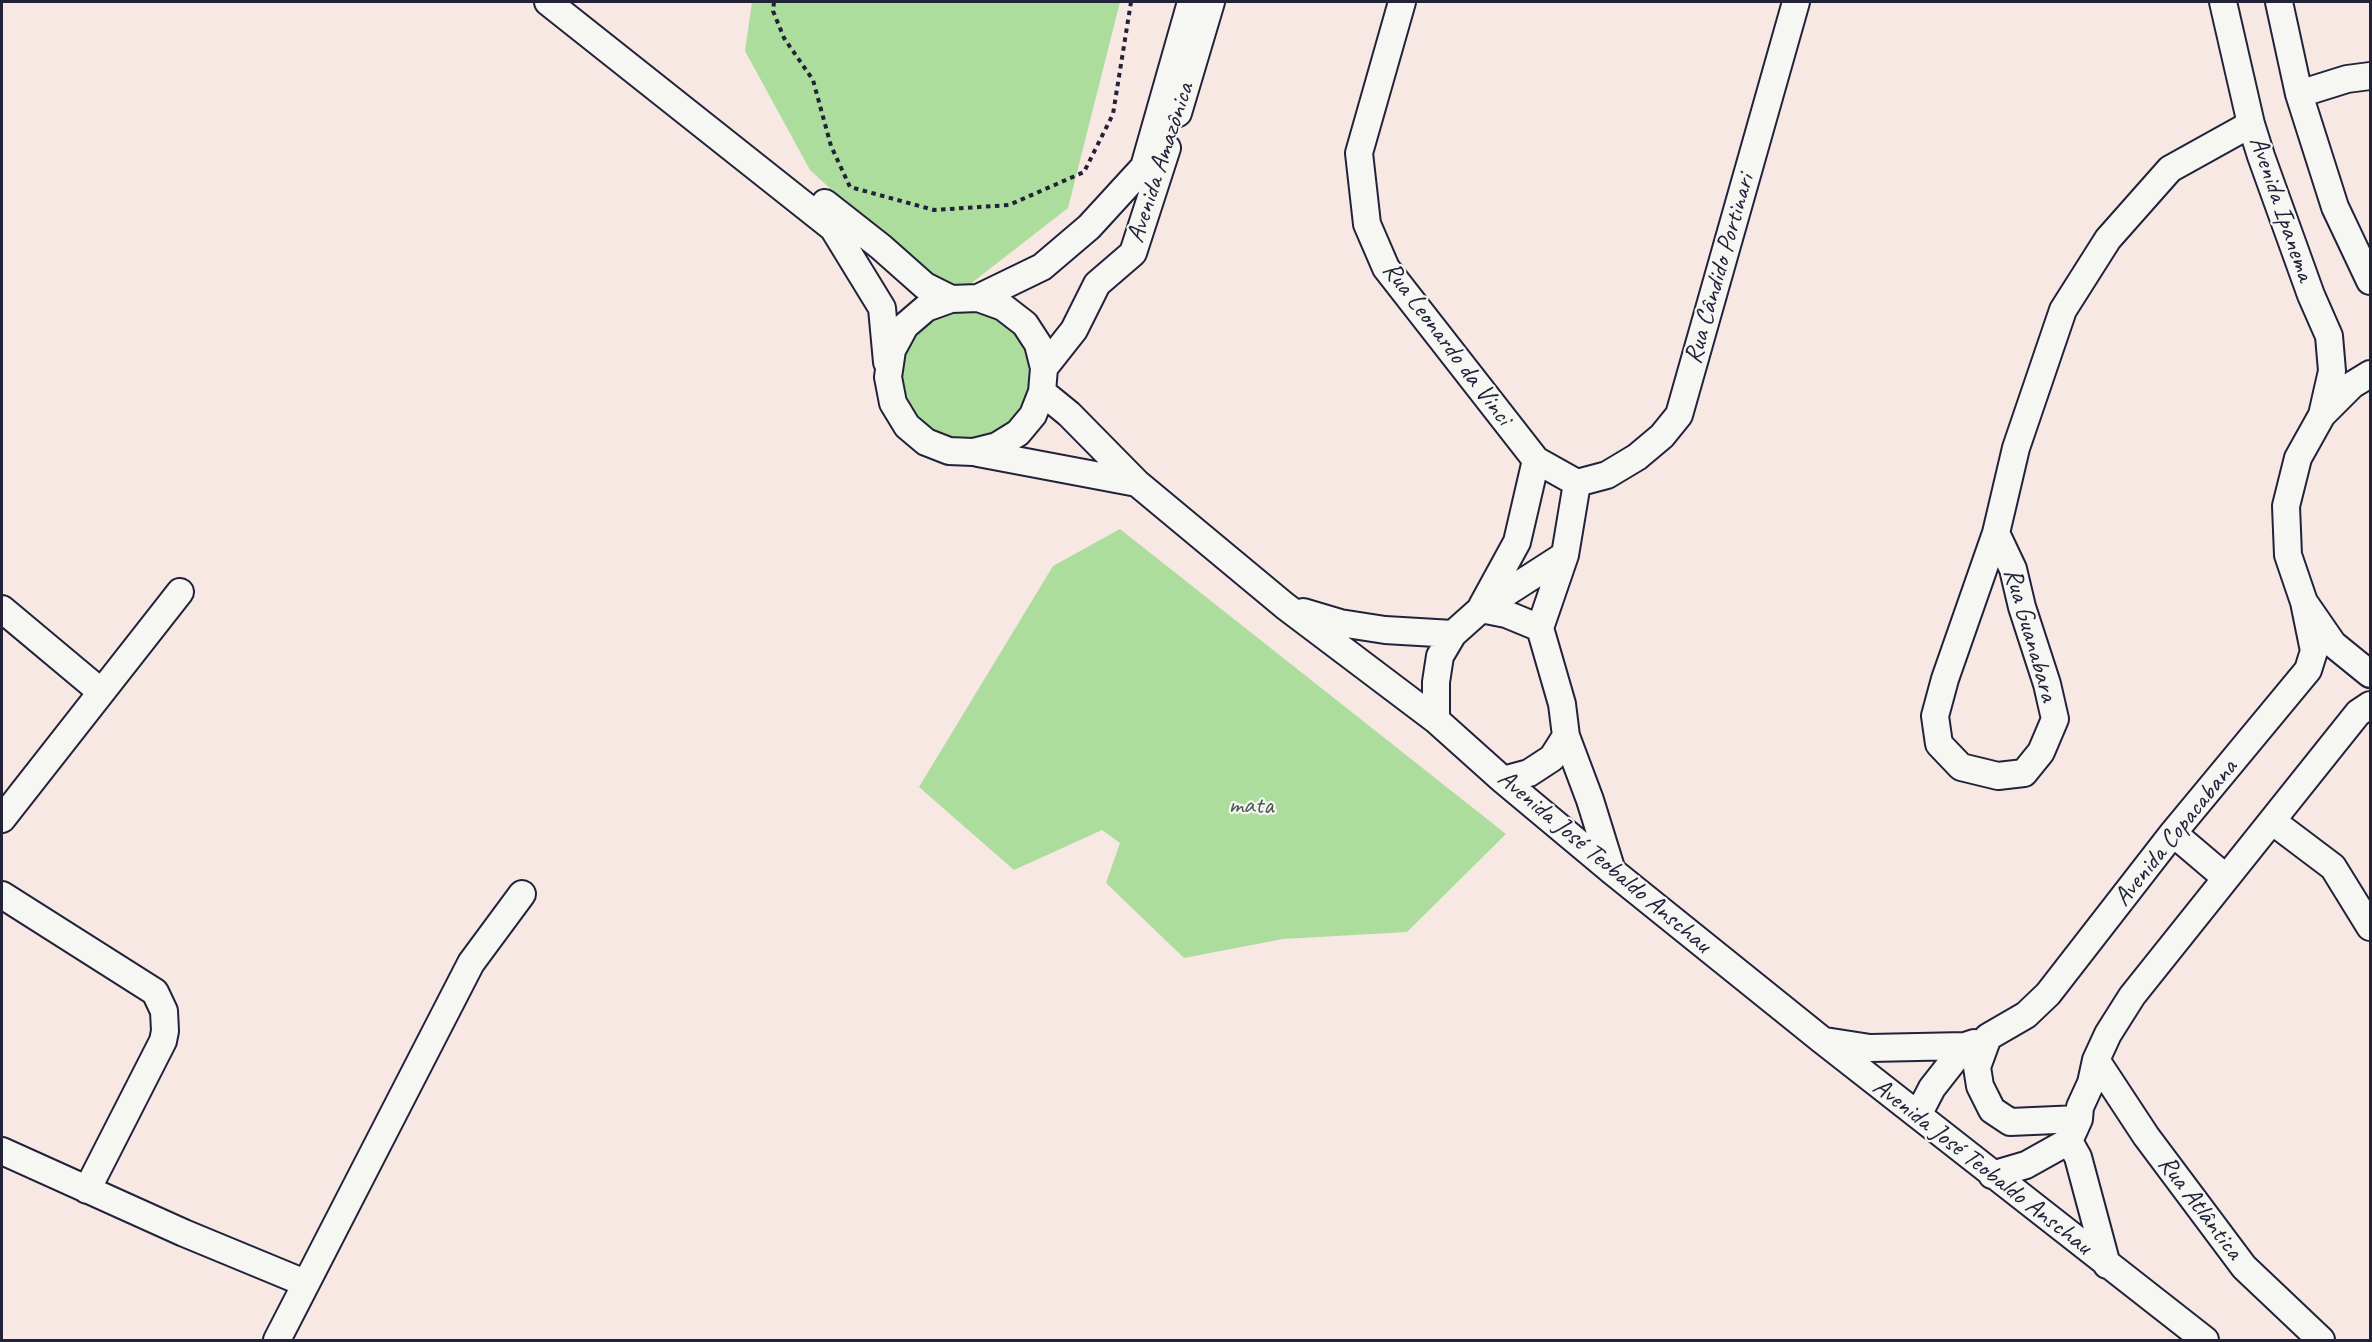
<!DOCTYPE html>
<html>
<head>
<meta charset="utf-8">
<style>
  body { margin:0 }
  #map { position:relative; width:2372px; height:1342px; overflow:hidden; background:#f7e8e4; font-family:Caveat,sans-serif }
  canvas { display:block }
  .frame { position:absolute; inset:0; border:3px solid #22223b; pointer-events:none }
</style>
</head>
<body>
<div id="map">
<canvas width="2372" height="1342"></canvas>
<div class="frame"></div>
</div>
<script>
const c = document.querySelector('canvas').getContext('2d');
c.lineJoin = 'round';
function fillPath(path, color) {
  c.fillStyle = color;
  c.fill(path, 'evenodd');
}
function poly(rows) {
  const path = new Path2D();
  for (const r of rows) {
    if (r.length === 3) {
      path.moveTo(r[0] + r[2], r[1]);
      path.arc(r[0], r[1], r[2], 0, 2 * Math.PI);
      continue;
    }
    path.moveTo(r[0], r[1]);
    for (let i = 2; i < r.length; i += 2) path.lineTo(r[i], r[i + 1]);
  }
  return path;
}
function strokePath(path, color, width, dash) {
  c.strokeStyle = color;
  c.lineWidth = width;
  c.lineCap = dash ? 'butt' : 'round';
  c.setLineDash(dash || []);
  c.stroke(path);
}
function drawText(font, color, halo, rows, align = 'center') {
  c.font = font + ' Caveat,sans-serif';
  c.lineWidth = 4.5;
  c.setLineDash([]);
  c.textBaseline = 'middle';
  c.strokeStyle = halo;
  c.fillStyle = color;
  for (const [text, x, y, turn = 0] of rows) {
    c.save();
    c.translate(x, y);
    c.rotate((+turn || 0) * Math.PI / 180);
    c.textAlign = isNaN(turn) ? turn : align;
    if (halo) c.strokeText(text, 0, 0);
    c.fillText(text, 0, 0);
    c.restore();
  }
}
const green = poly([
  [752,2,1120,2,1068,208,951,299,810,170,745,51],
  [966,375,63],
  [1120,529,1506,834,1407,932,1283,939,1184,958,1106,883,1120,843,1102,830,1014,870,919,787,1053,566]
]);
const path = poly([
  [774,2,773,11,784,38,813,80,831,146,850,187,934,210,1009,205,1084,172,1113,114,1131,2]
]);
const minor = poly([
  [548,2,833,228,882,308,887,362],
  [1402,2,1359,153,1367,224,1386,268,1536,460,1577,483],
  [2223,2,2251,124,2261,156,2311,295,2329,336,2332,371,2322,415],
  [2279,2,2299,94,2335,207,2370,281],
  [2299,94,2347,79,2370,76],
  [1178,113,1211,2],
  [825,203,881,247,925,286,951,299],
  [978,298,1003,307,1025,324,1038,344,1044,368,1042,392,1033,415,1018,433,997,446,973,452,949,451,926,442,907,426,893,403,888,377,892,350,905,326,926,308,951,299,978,298,1042,267,1089,227,1144,167,1191,2],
  [1044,368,1074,330,1097,284,1133,253,1167,148],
  [2370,374,2352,385,2322,415,2298,458,2286,506,2288,555,2304,602,2333,644,2370,674],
  [1042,392,1069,414,1137,483,1285,606,1436,720,1503,780,1612,871,1822,1040,2205,1340],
  [978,453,1137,483],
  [1577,483,1607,475,1637,457,1662,436,1679,415,1796,2],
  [1577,483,1565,555,1540,628,1562,704,1566,736,1590,800,1612,871],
  [1996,533,2013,569,2022,607,2047,684,2055,719,2041,752,2024,773,1998,776,1961,767,1939,744,1935,716,1945,679,1996,533,2016,448,2063,310,2108,239,2170,169,2251,124],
  [1482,606,1517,542,1536,460],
  [2,609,100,691],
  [1481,609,1506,614,1540,628],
  [1303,612,1340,623,1385,630,1453,634],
  [1436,720,1436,682,1440,656,1453,634,1481,609,1565,555],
  [1503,780,1529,773,1552,758,1566,736],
  [2,819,180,592],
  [2272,821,2333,867,2370,927],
  [2173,833,2226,878],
  [2,895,155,992,164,1011,165,1031,163,1041,87,1190],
  [1825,1041,1870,1048,1965,1046],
  [2096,1060,2146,1136,2244,1267,2321,1340],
  [1918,1115,1932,1088,1965,1046,1974,1043],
  [2079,1119,2010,1122,1992,1110,1980,1086,1977,1067,1988,1037,2026,1015,2048,994,2173,833,2308,670,2314,651,2304,602],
  [2069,1141,2078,1157,2107,1265],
  [2,1151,184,1233,305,1283],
  [1992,1175,2026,1165,2069,1141,2079,1119,2080,1107,2091,1083,2096,1060,2108,1034,2132,996,2358,713,2370,705],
  [277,1340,471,963,522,894]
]);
const streetNames = [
  ["Avenida Amazônica",1161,163,-72],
  ["Avenida Ipanema",2281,209,71],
  ["Rua Cândido Portinari",1720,269,-74],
  ["Rua Leonardo da Vinci",1447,344,53],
  ["Rua Guanabara",2030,635,74],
  ["Avenida Copacabana",2176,833,-51],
  ["Avenida José Teobaldo Anschau",1604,862,40],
  ["Avenida José Teobaldo Anschau",1982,1167,38],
  ["Rua Atlântica",2200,1208,53]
];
const parkNames = [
  ["mata",1251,806]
];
fillPath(green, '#addd9d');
strokePath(minor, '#22223b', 30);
strokePath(path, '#22223b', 4, [4.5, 4.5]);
strokePath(minor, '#f6f6f2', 26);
drawText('26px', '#22223b', '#f6f6f2', streetNames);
drawText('26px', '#4c5a58', '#f6f6f2', parkNames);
</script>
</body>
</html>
